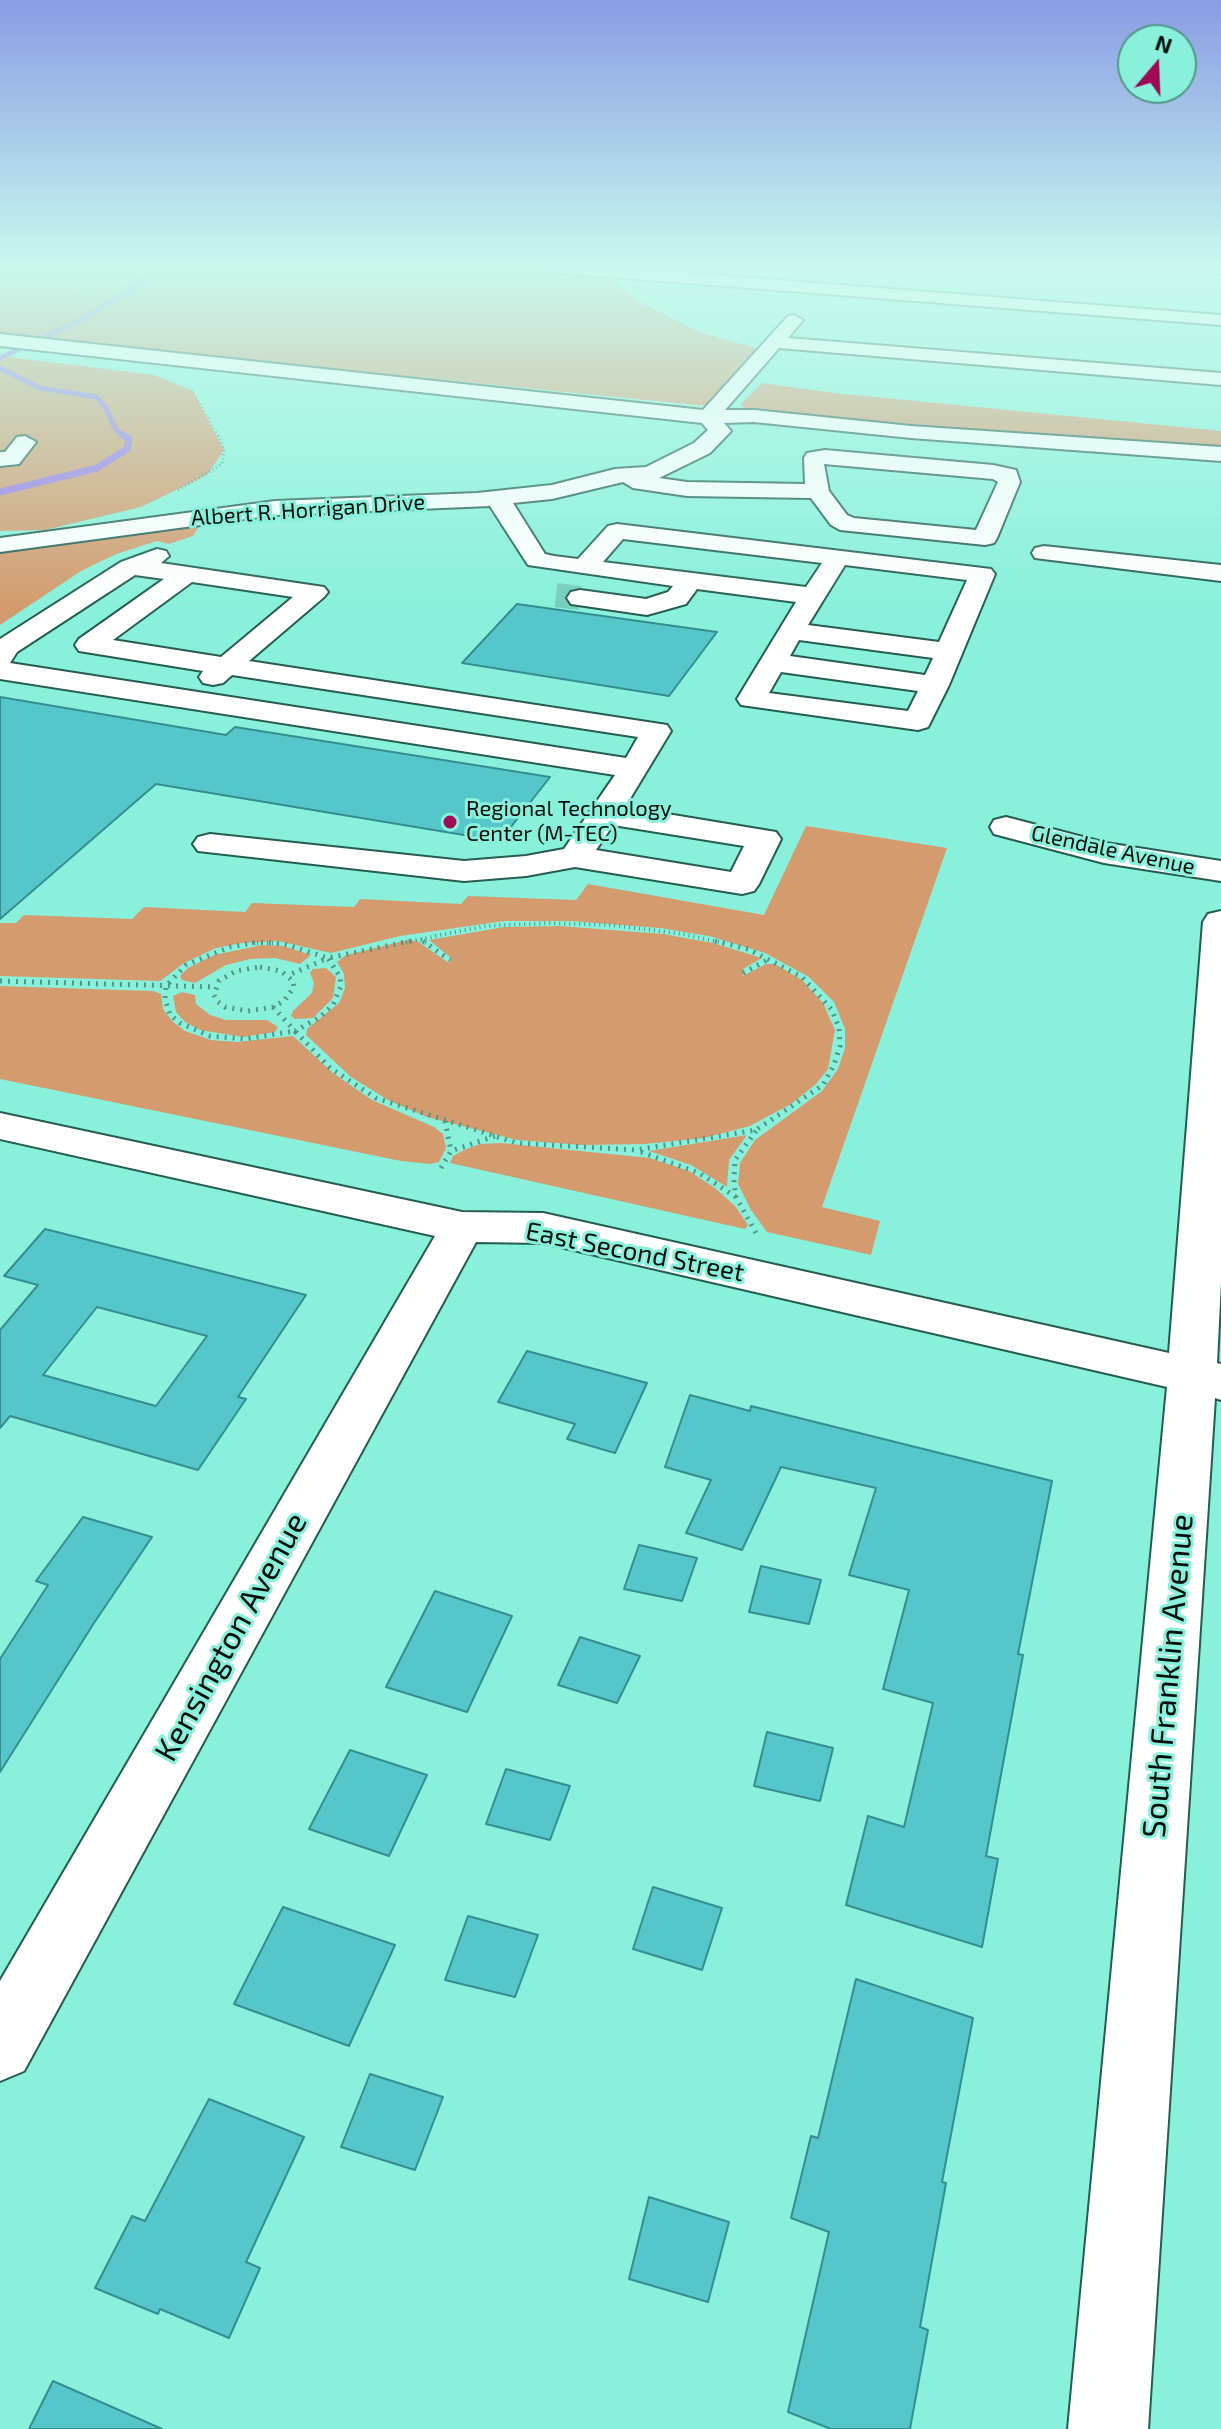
<!DOCTYPE html>
<html>
<head>
<meta charset="utf-8">
<style>
  body { margin:0 }
  #map { position:relative; width:1221px; height:2429px; overflow:hidden; background:#89f1db; font-family:"Exo 2",sans-serif }
  canvas { display:block }
  .north { position:absolute; left:1117px; top:24px; width:80px; height:80px; box-sizing:border-box; background:#89f1db; border:2px solid #529788; border-radius:50%; rotate:19deg; font-size:22px; font-weight:700; line-height:32px; text-align:center; color:#00100c }
  .north::after { content:''; display:block; margin:auto; width:28px; height:36px; background:#9d0b56; clip-path:polygon(50% 0,100% 100%,50% 72%,0 100%) }
</style>
</head>
<body>
<div id="map">
<canvas width="1221" height="2429"></canvas>
<div class="north">N</div>
</div>
<script>
const c = document.querySelector('canvas').getContext('2d');
c.lineJoin = 'round';
function fillPath(path, color) {
  c.fillStyle = color;
  c.fill(path, 'evenodd');
}
function poly(rows) {
  const path = new Path2D();
  for (const r of rows) {
    path.moveTo(r[0], r[1]);
    for (let i = 2; i < r.length; i += 2) path.lineTo(r[i], r[i + 1]);
  }
  return path;
}
function strokePath(path, color, width, dash) {
  c.strokeStyle = color;
  c.lineWidth = width;
  c.lineCap = dash ? 'butt' : 'round';
  c.setLineDash(dash || []);
  c.stroke(path);
}
function drawText(font, color, halo, rows, align = 'center') {
  c.font = font + ' "Exo 2",sans-serif';
  c.lineWidth = 6;
  c.setLineDash([]);
  c.textBaseline = 'middle';
  c.strokeStyle = halo;
  c.fillStyle = color;
  for (const [text, x, y, turn = 0] of rows) {
    c.save();
    c.translate(x, y);
    c.rotate((+turn || 0) * Math.PI / 180);
    c.textAlign = isNaN(turn) ? turn : align;
    if (halo) c.strokeText(text, 0, 0);
    c.fillText(text, 0, 0);
    c.restore();
  }
}
const green = poly([
  [0,267,546,267,605,272,606,277,617,281,622,290,639,301,701,333,767,351,717,407,224,358,0,334],
  [0,356,154,375,193,391,224,450,207,475,141,507,45,530,0,531],
  [762,383,835,393,1221,431,1221,448,940,428,748,410,740,405],
  [189,524,198,528,193,536,169,544,157,541,116,554,81,571,0,625,0,550],
  [806,826,947,848,822,1207,880,1221,871,1255,767,1232,751,1210,738,1184,740,1163,755,1140,822,1091,838,1069,845,1048,845,1029,834,1002,809,977,765,953,709,936,660,928,571,921,504,921,400,936,331,953,278,941,242,943,216,948,184,963,160,981,0,976,0,923,16,923,24,915,132,919,144,907,245,912,252,903,354,907,360,899,461,904,468,896,576,900,588,884,764,915],
  [560,926,663,934,713,943,762,958,743,969,743,976,766,964,775,964,802,980,823,1003,835,1030,828,1069,816,1084,791,1104,750,1126,704,1138,645,1144,582,1145,517,1140,427,1117,388,1100,351,1077,306,1035,307,1029,339,1003,345,988,344,974,337,962,346,955,408,940,417,941,449,963,450,957,429,940,504,927],
  [262,945,283,946,311,955,300,964,275,958,250,959,226,965,195,983,182,980,180,976,188,968,214,955],
  [326,968,336,977,333,998,313,1018,295,1019,291,1016,293,1011,312,993,314,983,310,973,313,969],
  [0,986,153,991,161,994,163,1009,172,1021,185,1031,211,1040,237,1042,293,1036,333,1073,372,1100,434,1127,443,1134,446,1148,439,1162,430,1164,401,1161,0,1079],
  [182,992,195,995,196,1004,210,1015,226,1020,267,1020,278,1027,275,1032,243,1037,200,1030,185,1022,176,1012,173,996],
  [747,1135,729,1160,727,1187,691,1165,649,1151],
  [501,1143,650,1158,689,1171,715,1188,735,1206,748,1225,745,1229,450,1163,453,1156,464,1150,480,1144]
]);
const streamFar1 = poly([
  [0,358,89,316,113,299,133,292,128,288,157,267],
  [0,368,40,388,96,397,105,407,116,430,126,437]
]);
const stream = poly([
  [0,492,97,468,127,449,129,439,123,435]
]);
const building = poly([
  [517,604,717,632,669,696,462,663,517,604],
  [0,697,226,735,235,727,550,777,500,841,156,784,0,919,0,697],
  [45,1229,306,1295,238,1397,246,1399,198,1470,10,1416,0,1428,0,1330,38,1285,4,1276,45,1229],
  [97,1307,207,1336,156,1406,43,1375,97,1307],
  [527,1351,647,1383,615,1453,567,1439,575,1424,498,1402,527,1351],
  [690,1395,750,1411,751,1406,1052,1481,1018,1654,1023,1655,986,1856,998,1859,982,1947,846,1905,868,1816,904,1827,933,1703,883,1689,909,1590,849,1575,876,1488,781,1467,742,1550,686,1533,711,1480,665,1467,690,1395],
  [83,1517,152,1537,94,1623,0,1772,0,1659,48,1585,36,1581,83,1517],
  [639,1545,697,1558,682,1601,624,1589,639,1545],
  [761,1566,821,1580,809,1624,749,1612,761,1566],
  [435,1591,512,1616,467,1712,386,1687,435,1591],
  [580,1637,640,1656,617,1703,558,1685,580,1637],
  [767,1732,833,1748,820,1801,754,1786,767,1732],
  [350,1750,427,1775,389,1856,309,1829,350,1750],
  [506,1769,570,1786,550,1840,486,1824,506,1769],
  [653,1887,722,1908,702,1970,633,1949,653,1887],
  [283,1907,395,1945,349,2046,234,2004,283,1907],
  [468,1916,538,1935,515,1997,445,1980,468,1916],
  [856,1979,973,2018,942,2182,946,2183,920,2327,928,2330,910,2429,831,2429,788,2412,829,2232,791,2218,811,2136,818,2138,856,1979],
  [370,2074,443,2097,415,2170,341,2147,370,2074],
  [209,2099,304,2137,246,2262,260,2268,229,2338,160,2309,158,2314,95,2288,132,2216,145,2221,209,2099],
  [649,2197,729,2222,708,2302,629,2279,649,2197],
  [53,2381,162,2429,29,2429,53,2381]
]);
const minorTunnel = poly([
  [556,595,580,598]
]);
const pathFar3 = poly([
  [48,320,55,302,95,288,125,267],
  [192,390,219,437]
]);
const pathFar2 = poly([
  [178,490,222,464,224,450,218,435]
]);
const pathFar1 = poly([
  [421,940,426,943],
  [252,943,273,943],
  [401,943,486,926,549,923,612,925,683,934,723,943]
]);
const path = poly([
  [411,941,328,958,284,944,258,942,230,947,186,965,166,986,165,999,170,1015,180,1023,210,1036,245,1039,295,1031,330,1068,376,1098,517,1143,636,1150,756,1130,823,1085,834,1065,840,1046,839,1028,832,1010,802,977,748,949,714,941],
  [423,941,450,960],
  [260,967,281,971,293,981,294,987,284,1001,273,1007,248,1011,225,1007,217,1001,214,995,219,981,236,971,260,967],
  [743,973,769,959],
  [0,981,215,987],
  [273,1007,295,1031,320,1017,333,1005,341,986,340,977,328,958,289,975],
  [445,1121,451,1151],
  [756,1131,735,1160,734,1183,736,1197,757,1235],
  [641,1152,699,1173,736,1197],
  [441,1168,451,1151,495,1136]
]);
const minor = poly([
  [538,267,612,267,1221,315,1221,325,546,272,538,267],
  [1193,267,1221,267,1221,274,1201,272,1193,267],
  [794,315,803,320,788,338,1221,373,1221,385,779,348,725,410,754,410,911,426,1221,447,1221,461,911,438,754,422,724,423,731,431,710,453,659,478,687,482,805,484,804,458,807,453,825,450,993,465,1016,470,1020,482,997,538,994,543,985,545,840,530,831,525,811,498,687,496,633,488,623,482,552,499,513,503,545,554,554,556,578,559,608,526,617,524,991,569,995,574,949,685,928,727,918,730,741,705,737,699,796,602,697,589,686,604,647,615,571,604,567,598,571,592,580,590,646,599,668,592,673,586,528,565,490,506,275,515,0,552,0,538,275,501,477,493,552,485,615,469,646,467,694,443,708,430,702,423,0,346,0,334,703,410,788,316,794,315],
  [824,464,993,479,998,482,976,530,854,518,847,515,829,491,824,464],
  [623,539,822,563,806,587,603,562,623,539],
  [845,565,967,580,939,642,808,625,845,565],
  [799,640,933,658,925,675,790,656,799,640],
  [781,672,918,691,908,711,769,693,781,672],
  [25,436,36,442,19,464,0,466,0,452,5,452,17,437,25,436],
  [1044,546,1221,565,1221,581,1035,558,1032,553,1035,548,1044,546],
  [157,549,166,551,169,556,161,563,324,587,328,592,324,597,249,661,667,725,671,731,625,807,776,832,781,839,759,884,754,891,742,894,575,867,526,876,464,881,198,851,193,844,198,837,210,834,464,861,526,856,564,849,615,775,0,679,0,639,121,562,157,549],
  [135,575,164,579,79,639,75,645,79,651,203,671,199,677,203,683,213,685,223,683,232,675,638,737,626,758,10,663,17,652,135,575],
  [192,582,293,597,221,657,113,640,192,582],
  [613,825,744,846,731,872,596,850,613,825],
  [1006,817,1106,843,1221,861,1221,881,1104,863,994,834,990,827,994,820,1006,817],
  [1221,911,1221,1282,1217,1363,1221,1364,1221,1400,1215,1398,1148,2429,1068,2429,1167,1387,543,1243,476,1242,24,2071,0,2081,0,1981,435,1236,0,1139,0,1113,462,1212,543,1213,1169,1353,1203,922,1208,914,1221,911]
]);
const markers = [
  [450,822,8,"#9d0b56"]
];
const farStreetnames = [
  ["Albert R. Horrigan Drive",308,510,-4],
  ["Glendale Avenue",1113,850,12]
];
const farPoinames = [
  ["Regional Technology",466,809],
  ["Center (M-TEC)",466,834]
];
const streetNames = [
  ["East Second Street",635,1252,11]
];
const nearStreetnames = [
  ["Kensington Avenue",231,1637,-61],
  ["South Franklin Avenue",1168,1676,-85]
];
fillPath(green, '#d49b6e');
strokePath(streamFar1, '#9b78dd', 5);
strokePath(stream, '#9b78dd', 7);
fillPath(building, '#55c7cb');
strokePath(building, '#368d90', 2);
strokePath(minorTunnel, '#74cfbc', 24, [24, 12]);
strokePath(minor, '#255d52', 4);
strokePath(pathFar3, '#529687', 2, [1, 3]);
strokePath(pathFar2, '#529687', 3, [1, 3]);
strokePath(pathFar1, '#529687', 4, [1, 4]);
strokePath(path, '#529687', 5, [2, 6]);
fillPath(minor, '#fff');
const sky = c.createLinearGradient(0, 0, 0, 607);
sky.addColorStop(0, '#899ce4');
sky.addColorStop(0.44, '#caf9ef');
sky.addColorStop(1, '#caf9ef00');
c.fillStyle = sky;
c.fillRect(0, 0, 1221, 607);
for (const [x, y, r, color] of markers) {
  const dot = new Path2D();
  dot.arc(x, y, r, 0, 2 * Math.PI);
  c.fillStyle = color;
  c.fill(dot);
  strokePath(dot, '#89f1db', 3);
}
drawText('22px', '#00100c', '#89f1db', farStreetnames);
drawText('22px', '#00100c', '#89f1db', farPoinames, 'left');
drawText('26px', '#00100c', '#89f1db', streetNames);
drawText('32px', '#00100c', '#89f1db', nearStreetnames);
</script>
</body>
</html>
